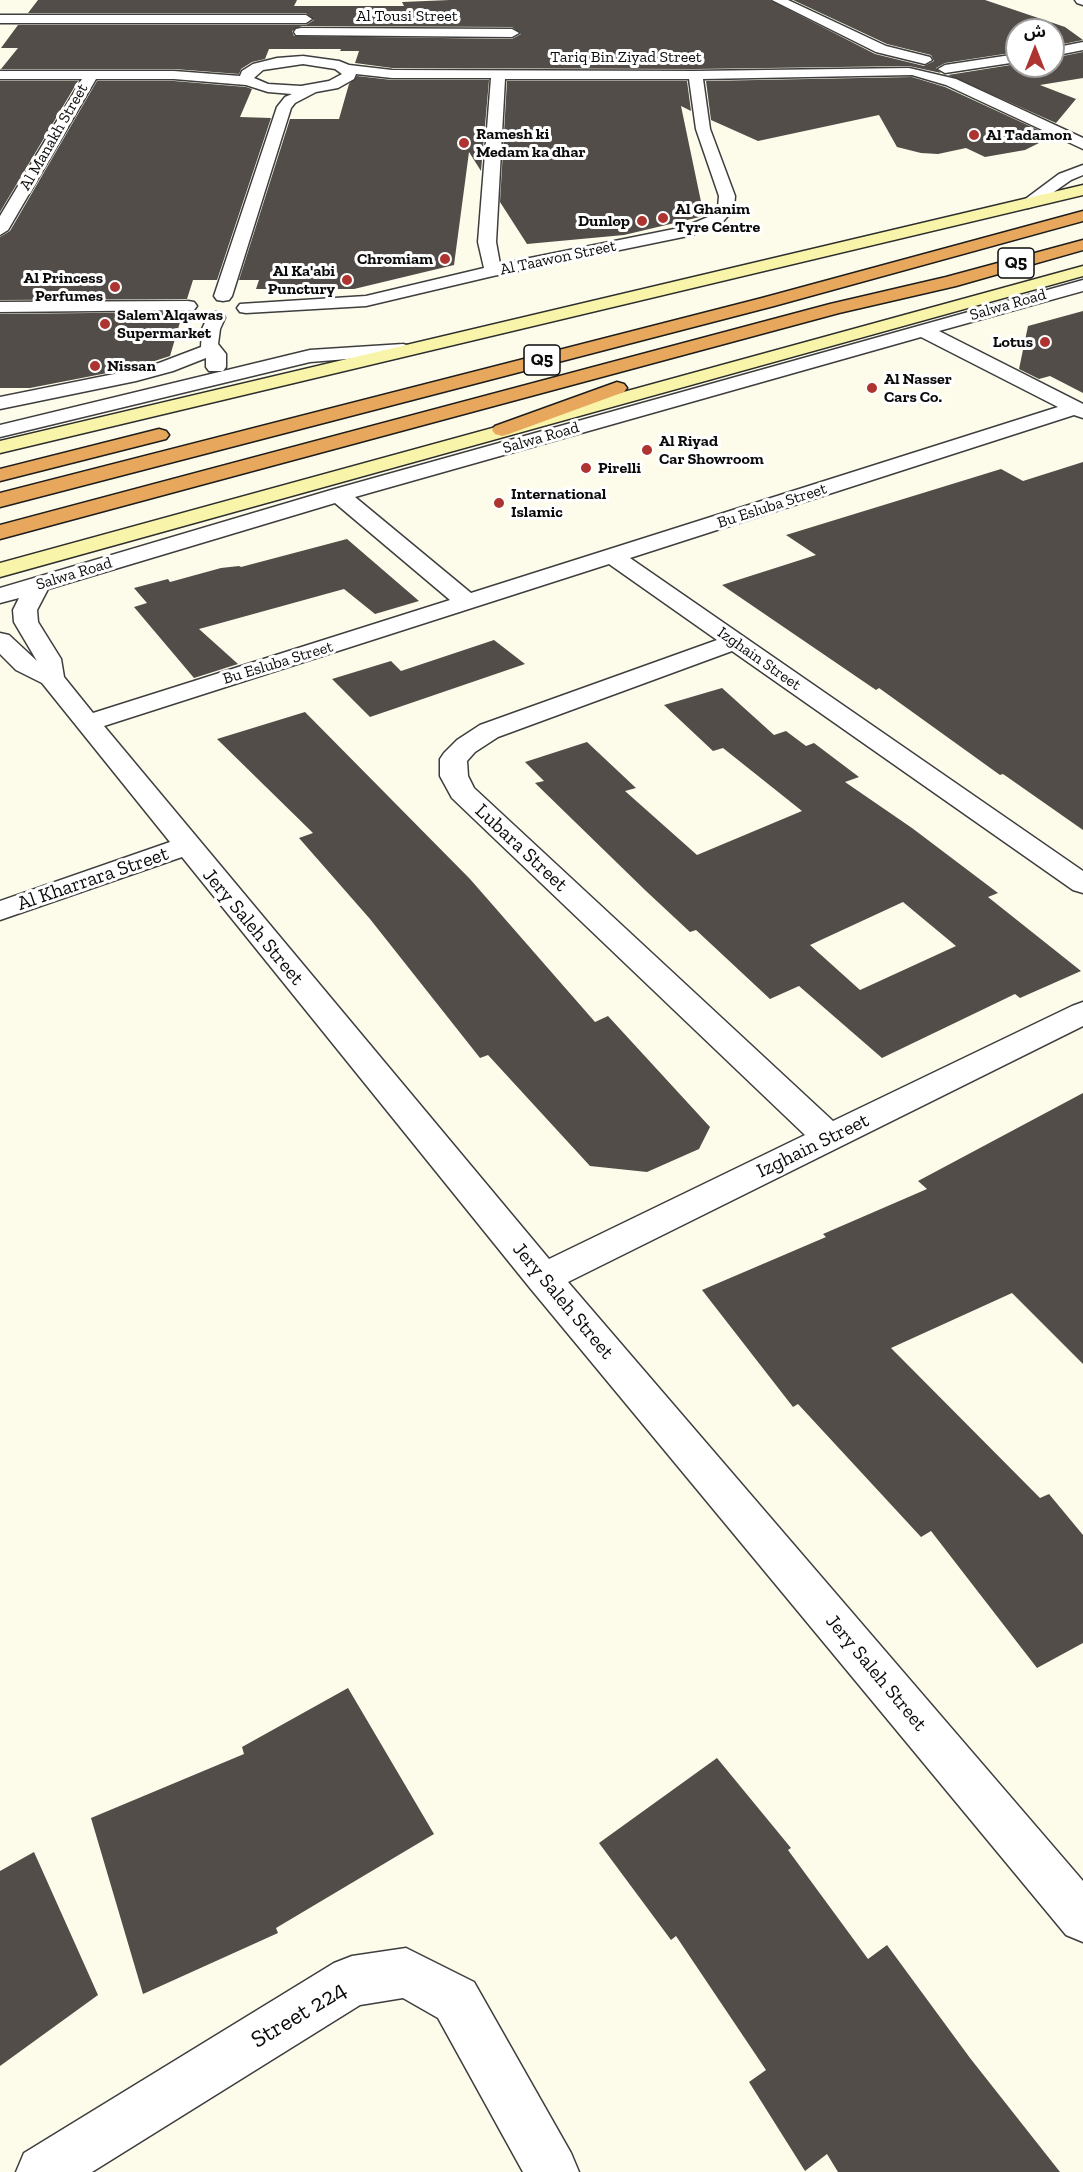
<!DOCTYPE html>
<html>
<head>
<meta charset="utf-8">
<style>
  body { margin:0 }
  #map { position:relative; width:1083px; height:2172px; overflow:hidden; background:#fdfbea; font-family:"Zilla Slab","Noto Sans Arabic",serif }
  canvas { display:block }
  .north { position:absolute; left:1005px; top:18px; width:60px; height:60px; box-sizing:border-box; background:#fff; border:2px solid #9d9d9d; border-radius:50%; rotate:0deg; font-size:16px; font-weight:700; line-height:24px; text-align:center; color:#0b0b0b }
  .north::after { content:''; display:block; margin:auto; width:21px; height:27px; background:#ad3430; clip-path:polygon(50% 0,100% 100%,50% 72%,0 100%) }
</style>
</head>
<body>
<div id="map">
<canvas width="1083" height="2172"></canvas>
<div class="north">ش</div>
</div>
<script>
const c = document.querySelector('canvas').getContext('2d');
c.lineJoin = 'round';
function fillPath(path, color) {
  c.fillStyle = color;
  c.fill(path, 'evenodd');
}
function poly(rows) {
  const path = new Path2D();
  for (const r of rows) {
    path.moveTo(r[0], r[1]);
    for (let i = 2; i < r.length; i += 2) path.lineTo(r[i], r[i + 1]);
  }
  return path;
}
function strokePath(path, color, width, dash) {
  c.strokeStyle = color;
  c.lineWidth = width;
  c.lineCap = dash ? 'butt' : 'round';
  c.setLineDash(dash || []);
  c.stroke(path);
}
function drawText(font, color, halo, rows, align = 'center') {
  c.font = font + ' "Zilla Slab",serif';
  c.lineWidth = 6;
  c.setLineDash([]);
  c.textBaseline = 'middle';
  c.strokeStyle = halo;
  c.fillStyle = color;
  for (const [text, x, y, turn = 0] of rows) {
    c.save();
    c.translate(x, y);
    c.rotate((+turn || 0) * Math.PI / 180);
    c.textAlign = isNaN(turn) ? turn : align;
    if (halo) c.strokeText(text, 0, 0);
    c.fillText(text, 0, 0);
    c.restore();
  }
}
const building = poly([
  [38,0,297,0,294,6,404,6,402,2,450,0,770,0,875,54,924,66,934,61,931,55,887,44,793,0,985,0,1065,27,1083,40,1053,46,1053,30,1017,30,1017,52,945,63,936,68,941,73,909,66,695,69,392,68,355,63,359,51,340,51,341,49,269,49,265,59,252,62,241,69,239,74,174,69,1,69,18,48,1,48,18,25,306,25,314,20,306,13,28,13],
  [301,26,512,27,521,34,512,39,294,36,292,31],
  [1083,52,1083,78,1040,85,1076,99,1056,123,948,75,1017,64,1053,66,1053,58],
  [357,76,392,80,489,80,481,171,469,152,454,265,354,289,256,289,259,280,239,280,290,119,339,119,349,84],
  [912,77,945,87,1047,134,1039,143,1025,150,985,157,966,148,938,154,921,153,897,147,879,115,758,141,711,120,706,81],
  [0,81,78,81,0,212],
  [97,81,174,81,246,87,252,89,240,117,271,118,217,280,193,280,187,299,0,300,0,237,10,231],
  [507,81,687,81,691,111,681,106,704,216,624,235,527,244,500,202],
  [1083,311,1083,393,1050,376,1039,379,1019,369,1028,326],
  [183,312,170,356,133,368,30,388,0,388,0,314],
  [1083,462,1083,830,1003,774,1000,775,879,688,876,690,722,585,816,555,786,535,1001,469,1023,481],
  [347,539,419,601,375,614,344,589,199,629,238,664,194,678,134,607,147,603,134,588,168,579,170,582,221,568,239,566,241,567],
  [494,640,525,664,370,717,332,679,391,661,401,671],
  [722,688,774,735,786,731,806,746,814,743,859,777,845,782,912,828,998,893,988,897,1081,971,1020,998,1015,994,882,1058,799,986,770,999,696,930,690,932,646,891,535,783,544,781,525,762,587,742,636,788,625,791,697,855,802,811,723,748,713,751,664,705],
  [903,902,956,946,860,990,810,945],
  [305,712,470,879,595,1022,608,1016,710,1127,699,1149,647,1172,590,1166,488,1055,480,1058,370,919,299,838,313,833,217,739],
  [1083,1093,1083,1364,1012,1293,891,1348,1040,1498,1049,1494,1083,1535,1083,1643,1037,1668,931,1531,921,1537,798,1404,793,1407,702,1290,826,1237,823,1234,927,1189,918,1181],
  [348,1688,434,1834,276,1928,278,1933,143,1994,91,1818,244,1754,242,1747],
  [717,1758,791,1848,788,1850,868,1959,887,1945,970,2058,1060,2172,838,2172,827,2154,805,2171,749,2082,766,2070,676,1936,671,1940,599,1843],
  [34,1852,98,1995,0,2066,0,1871]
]);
const street = poly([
  [772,0,788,0,886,46,930,57,932,60,925,64,876,52,772,0],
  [1075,0,1083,0,1083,5,1077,3,1075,0],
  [0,15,306,15,312,19,306,23,0,23,0,15],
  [301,28,512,29,519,33,512,37,296,35,294,32,296,29,301,28],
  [1083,42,1083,50,1053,56,1053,48,1083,42],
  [1017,54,1017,62,945,73,938,69,945,65,1017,54],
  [303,56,339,61,349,65,392,70,695,71,909,68,956,79,1083,138,1083,149,946,85,912,75,703,79,710,129,735,196,734,209,720,225,688,236,493,276,366,306,246,313,240,312,237,308,240,304,366,296,484,268,478,242,491,78,392,78,356,74,354,79,338,88,316,92,295,103,291,108,232,296,229,300,223,301,217,300,214,296,277,107,285,97,292,94,268,92,246,85,174,79,96,79,8,230,0,235,0,216,82,79,0,79,0,71,174,71,240,76,242,71,253,64,277,58,303,56],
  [303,64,335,69,342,74,329,81,301,86,268,84,254,78,263,70,303,64],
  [505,79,689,79,696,129,719,196,718,208,708,217,684,227,500,264,496,242,505,79],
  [1083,165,1083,175,1071,180,1034,206,1028,208,1020,203,1059,174,1083,165],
  [1083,280,1083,291,939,331,1083,404,1083,418,1074,415,630,558,1083,871,1083,893,1073,890,732,651,498,737,475,752,467,761,468,776,474,788,833,1121,1072,1006,1083,1002,1083,1026,568,1282,1083,1881,1083,1942,1066,1935,530,1288,182,857,0,920,0,901,170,842,42,683,16,670,0,654,0,633,9,635,37,661,14,622,13,610,19,598,0,603,0,588,331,490,1083,280],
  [921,337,1058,407,471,593,355,497,921,337],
  [335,503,450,600,93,713,64,677,61,659,38,622,37,610,48,589,335,503],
  [609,564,717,640,480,725,457,740,444,753,440,759,440,776,452,798,805,1135,549,1259,104,726,609,564],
  [188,301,194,302,197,306,194,310,0,312,0,302,188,301],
  [216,312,223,314,225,318,220,329,218,344,226,354,226,367,223,371,209,371,206,367,206,358,173,371,136,381,0,409,0,397,134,370,159,363,201,347,202,329,209,314,216,312],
  [403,344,410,346,413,350,410,354,310,362,0,437,0,425,310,350,403,344],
  [406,1948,474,1982,571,2153,579,2172,523,2172,438,2018,403,1998,360,2005,92,2172,16,2172,24,2153,334,1963,352,1956,406,1948]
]);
const secondary = poly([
  [1083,185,1083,195,0,453,0,441,1083,185],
  [1083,266,1083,276,0,577,0,563,1083,266]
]);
const highway = poly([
  [1083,211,1083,221,774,306,0,507,0,493,762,298,1083,211],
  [1083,240,1083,250,956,286,839,313,0,539,0,525,830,304,946,277,1083,240],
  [617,382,624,384,627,388,624,392,509,434,502,436,495,434,492,430,495,426,617,382],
  [159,429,166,431,169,435,166,439,0,481,0,469,159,429]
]);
const markers = [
  [974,135,6,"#ad3430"],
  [464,143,6,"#ad3430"],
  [663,218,6,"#ad3430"],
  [642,221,6,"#ad3430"],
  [445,259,6,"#ad3430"],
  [347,280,6,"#ad3430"],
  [115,287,6,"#ad3430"],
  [105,324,6,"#ad3430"],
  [1045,342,6,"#ad3430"],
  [95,366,6,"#ad3430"],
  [872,388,6,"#ad3430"],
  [647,450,6,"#ad3430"],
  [586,468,6,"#ad3430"],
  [499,503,6,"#ad3430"]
];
const farStreetnames = [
  ["Al Tousi Street",407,16],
  ["Tariq Bin Ziyad Street",626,57],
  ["Al Manakh Street",54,137,-60],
  ["Al Taawon Street",558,258,-12],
  ["Salwa Road",1008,305,-16],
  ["Salwa Road",541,438,-16],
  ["Bu Esluba Street",772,506,-18],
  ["Salwa Road",74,574,-17],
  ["Izghain Street",759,659,35],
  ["Bu Esluba Street",278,663,-17]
];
const farPoinames = [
  ["Ramesh ki",476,134],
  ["Medam ka dhar",476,152],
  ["Al Tadamon",986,135],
  ["Al Ghanim",675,209],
  ["Tyre Centre",675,227],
  ["Dunlop",630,221,"right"],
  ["Chromiam",433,259,"right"],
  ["Al Ka'abi",335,271,"right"],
  ["Punctury",335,289,"right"],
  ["Al Princess",103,278,"right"],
  ["Perfumes",103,296,"right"],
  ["Salem Alqawas",117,315],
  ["Supermarket",117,333],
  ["Lotus",1033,342,"right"],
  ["Nissan",107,366],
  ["Al Nasser",884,379],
  ["Cars Co.",884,397],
  ["Al Riyad",659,441],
  ["Car Showroom",659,459],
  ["Pirelli",598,468],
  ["International",511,494],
  ["Islamic",511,512]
];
const shields = [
  [1016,263,36],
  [542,360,36]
];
const shieldNames = [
  ["Q5",1016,263],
  ["Q5",542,360]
];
const streetNames = [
  ["Lubara Street",521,848,43],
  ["Al Kharrara Street",93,879,-19],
  ["Jery Saleh Street",253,927,50],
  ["Izghain Street",813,1146,-26],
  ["Jery Saleh Street",563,1301,50],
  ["Jery Saleh Street",876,1673,50]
];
const nearStreetnames = [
  ["Street 224",299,2015,-31]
];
fillPath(building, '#524d48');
strokePath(street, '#3e3e3e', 3);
strokePath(secondary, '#2d2d2d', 3);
strokePath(highway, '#1c1c1c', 3);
fillPath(street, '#fff');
fillPath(secondary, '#f8f5ab');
fillPath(highway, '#e7a85e');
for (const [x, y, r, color] of markers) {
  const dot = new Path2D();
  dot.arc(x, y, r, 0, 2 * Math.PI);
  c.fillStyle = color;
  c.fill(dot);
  strokePath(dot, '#fff', 2);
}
drawText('16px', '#0b0b0b', '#fff', farStreetnames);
drawText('bold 16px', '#0b0b0b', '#fff', farPoinames, 'left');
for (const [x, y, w] of shields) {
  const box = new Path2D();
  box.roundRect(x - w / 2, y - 15, w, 30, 4.5);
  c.fillStyle = '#fff';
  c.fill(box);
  strokePath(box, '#0b0b0b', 1.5);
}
drawText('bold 18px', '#0b0b0b', null, shieldNames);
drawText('20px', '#0b0b0b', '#fff', streetNames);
drawText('24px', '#0b0b0b', '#fff', nearStreetnames);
</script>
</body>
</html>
